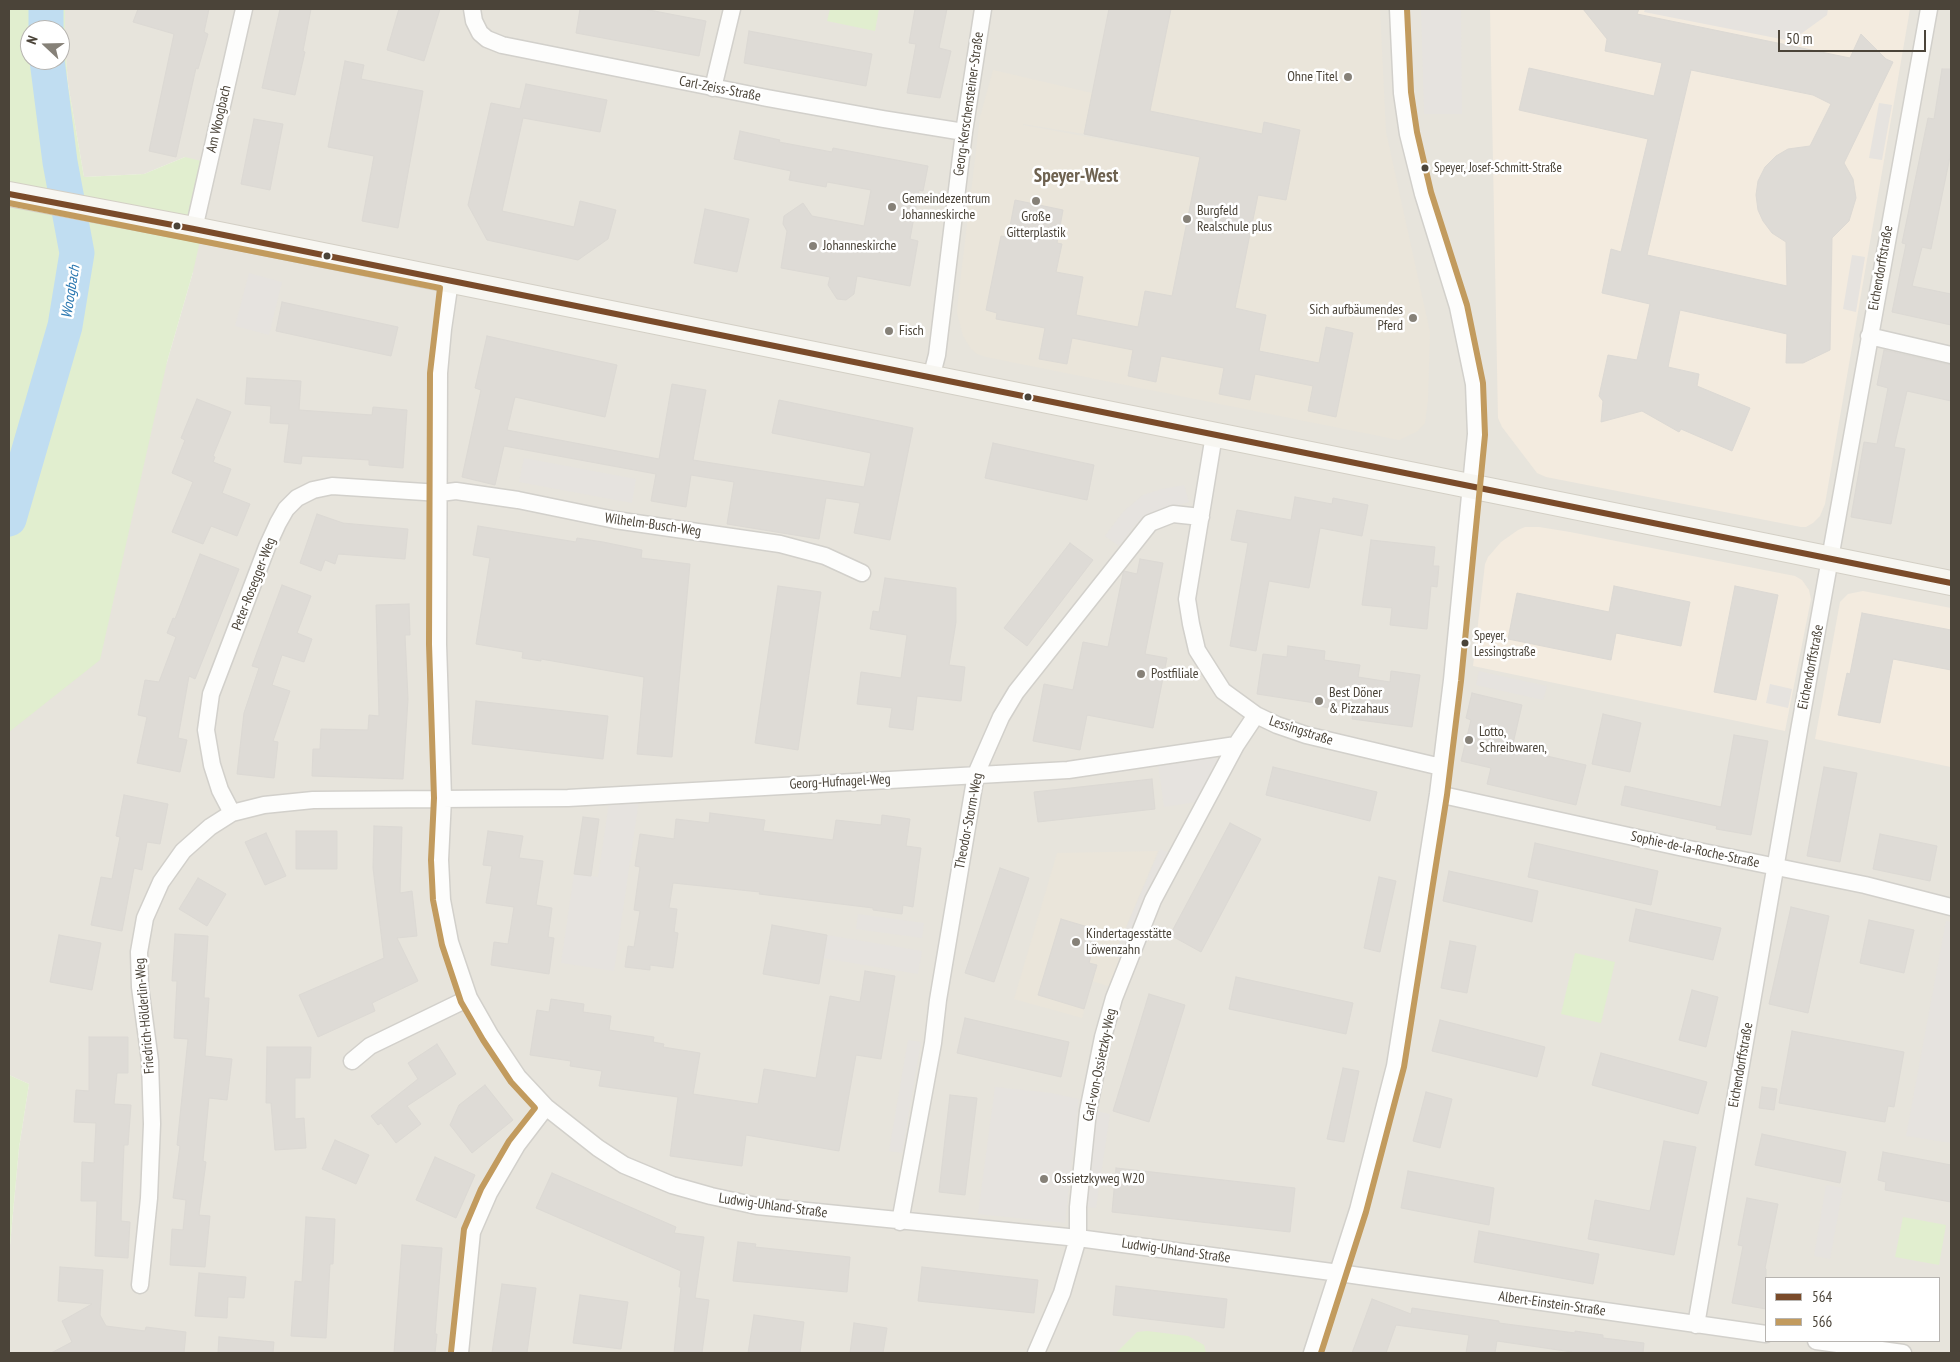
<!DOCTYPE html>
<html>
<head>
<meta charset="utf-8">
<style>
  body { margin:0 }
  #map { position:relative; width:1960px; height:1362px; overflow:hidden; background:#f4f2ee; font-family:"PT Sans Narrow",sans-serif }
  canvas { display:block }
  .frame { position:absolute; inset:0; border:10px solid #4b4439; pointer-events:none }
  .legend { position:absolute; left:1765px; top:1277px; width:175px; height:65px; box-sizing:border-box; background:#fff; border:1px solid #b7b4b0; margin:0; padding:6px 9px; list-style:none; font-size:15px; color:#4b4439 }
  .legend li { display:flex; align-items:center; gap:10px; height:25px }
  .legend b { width:25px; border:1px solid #b7b4b0 }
  .north { position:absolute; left:20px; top:20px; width:50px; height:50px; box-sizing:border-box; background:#fff; border:1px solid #b7b4b0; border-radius:50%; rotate:291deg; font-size:14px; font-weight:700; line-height:20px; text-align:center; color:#4b4439 }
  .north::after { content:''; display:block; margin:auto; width:18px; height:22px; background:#868178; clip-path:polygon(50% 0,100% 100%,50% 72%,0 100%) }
  .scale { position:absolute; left:1778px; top:30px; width:148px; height:22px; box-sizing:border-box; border:2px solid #4b4439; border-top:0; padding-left:6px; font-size:15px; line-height:18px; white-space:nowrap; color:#4b4439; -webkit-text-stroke:4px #fff; paint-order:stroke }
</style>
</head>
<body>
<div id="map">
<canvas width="1960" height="1362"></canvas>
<div class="frame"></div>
<ul class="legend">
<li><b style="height:6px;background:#7a4b2a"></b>564</li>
<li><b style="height:6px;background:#c29b5e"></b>566</li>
</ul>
<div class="north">N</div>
<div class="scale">50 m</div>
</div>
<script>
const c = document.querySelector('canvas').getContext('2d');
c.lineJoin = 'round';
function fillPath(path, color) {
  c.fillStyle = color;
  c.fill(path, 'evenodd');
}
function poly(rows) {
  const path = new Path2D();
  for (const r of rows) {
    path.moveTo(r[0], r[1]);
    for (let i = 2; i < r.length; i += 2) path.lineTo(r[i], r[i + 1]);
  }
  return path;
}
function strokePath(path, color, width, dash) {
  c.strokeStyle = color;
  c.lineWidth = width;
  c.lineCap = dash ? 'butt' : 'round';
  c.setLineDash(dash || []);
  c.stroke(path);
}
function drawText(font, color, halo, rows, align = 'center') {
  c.font = font + ' "PT Sans Narrow",sans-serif';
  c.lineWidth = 5;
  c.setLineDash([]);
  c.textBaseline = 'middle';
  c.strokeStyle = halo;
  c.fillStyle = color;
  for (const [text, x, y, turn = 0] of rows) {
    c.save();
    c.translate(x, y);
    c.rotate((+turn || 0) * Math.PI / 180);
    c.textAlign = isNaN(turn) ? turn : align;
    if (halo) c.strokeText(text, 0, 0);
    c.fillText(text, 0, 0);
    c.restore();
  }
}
const residential = poly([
  [65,9,1951,9,1951,1353,9,1353,9,1256,19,1148,29,1084,9,1075,9,732,167,362,193,272,185,157,144,174,84,177,68,84,65,43],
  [1766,1278,1939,1278,1939,1341,1766,1341]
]);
const commercial = poly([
  [1490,9,1910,9,1825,504,1820,516,1813,523,1806,527,1801,527,1546,477,1537,473,1502,427,1498,418],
  [1525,527,1539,527,1570,532,1795,576,1802,580,1809,590,1811,599,1785,731,1473,666,1485,564,1488,557,1501,542,1518,530],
  [1863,591,1951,608,1951,767,1815,739,1840,602,1848,594]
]);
const education = poly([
  [1109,9,1380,9,1386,132,1430,332,1428,400,1425,423,1418,431,1399,440,986,357,977,354,971,349,963,336,957,313,958,300,980,117,993,70,1092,93],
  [1023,124,1084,134,1160,150,1023,125],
  [1158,851,1114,956,1121,958,1111,987,1092,981,1082,1018,1014,999,1057,853]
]);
const green = poly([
  [9,9,65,9,65,43,68,84,84,177,144,174,185,157,217,165,193,272,167,362,100,660,9,732],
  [30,30,60,30,60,60,30,60],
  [830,9,879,9,875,31,827,21],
  [1575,953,1615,962,1601,1023,1561,1014],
  [9,1075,29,1084,19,1148,9,1256],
  [1903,1217,1946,1225,1939,1265,1895,1257],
  [1147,1331,1188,1336,1204,1345,1206,1353,1116,1353,1137,1332]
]);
const parking = poly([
  [1421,9,1461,9,1462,114,1424,114],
  [1645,9,1828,9,1827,15,1791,41,1644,12],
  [1879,103,1892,105,1882,160,1869,158],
  [1852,255,1865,257,1856,312,1843,309],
  [249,273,282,282,269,335,235,326],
  [524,458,636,479,632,503,519,482],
  [1184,485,1189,502,1154,512,1138,522,1119,546,1105,536,1123,512,1143,495,1162,489],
  [1479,671,1547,686,1543,700,1476,685],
  [1770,684,1792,689,1788,708,1766,703],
  [1214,755,1217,761,1214,772,1196,802,1164,807,1158,763],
  [610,796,639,800,614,971,561,963,574,874,598,877],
  [1160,849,1170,853,1121,958,1114,956],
  [858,914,924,923,922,938,856,929],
  [1946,921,1951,922,1951,1143,1906,1136],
  [827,935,922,951,918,974,823,958],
  [908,1040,921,1042,902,1153,889,1151],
  [995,1087,1052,1093,1079,1099,1065,1223,978,1214],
  [1095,1111,1110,1114,1096,1208,1083,1207],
  [1826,1185,1843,1188,1830,1259,1814,1256]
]);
const river = poly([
  [46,30,46,9],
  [9,519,65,326,77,253,60,162,47,60]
]);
const building = poly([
  [138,9,209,9,204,32,208,34,198,69,196,68,176,157,149,151,174,34,133,22,138,9],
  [280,9,311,9,303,51,305,52,295,95,262,88,280,9],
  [399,9,440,9,424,61,387,50,399,9],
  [580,9,644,9,706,21,699,56,576,33,580,9],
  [915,9,947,9,939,48,951,51,940,98,907,93,916,44,909,43,915,9],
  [1109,9,1171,9,1150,111,1262,134,1264,122,1300,130,1286,200,1258,195,1235,308,1266,315,1259,351,1319,363,1326,327,1353,333,1336,417,1308,411,1313,386,1255,374,1250,400,1219,394,1224,368,1161,356,1156,382,1128,376,1133,350,1072,338,1067,364,1039,359,1045,328,996,319,997,313,986,310,1001,236,1008,237,1015,200,1063,210,1057,243,1062,244,1056,272,1083,277,1076,315,1138,327,1145,291,1172,296,1200,157,1084,134,1109,9],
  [1583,9,1639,9,1637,14,1850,58,1861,34,1886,59,1893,62,1844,163,1853,179,1856,198,1849,221,1832,238,1830,350,1803,363,1786,363,1787,334,1680,310,1668,367,1699,374,1697,386,1750,408,1732,451,1681,429,1679,432,1642,411,1601,422,1603,401,1599,396,1608,355,1637,360,1650,304,1602,293,1611,249,1621,252,1648,139,1519,110,1529,68,1654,96,1662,63,1605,51,1607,39,1583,9],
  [1691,70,1813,95,1831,104,1810,146,1788,149,1776,156,1765,167,1758,181,1756,195,1758,210,1763,221,1772,233,1786,242,1787,286,1647,255,1691,70],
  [749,31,872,54,866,86,744,63,749,31],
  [345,61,364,65,361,79,423,91,398,228,362,221,374,156,328,147,345,61],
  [1942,69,1951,69,1951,152,1931,249,1922,247,1912,286,1951,294,1951,325,1892,312,1906,244,1902,243,1928,118,1934,119,1942,69],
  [526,84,607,100,600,132,523,118,502,211,574,227,580,201,616,210,608,239,578,260,487,240,468,205,491,103,520,109,526,84],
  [254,119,283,124,270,190,241,184,254,119],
  [740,131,780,140,779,142,832,152,833,148,928,166,923,191,919,190,910,239,918,241,910,286,857,276,854,294,846,300,837,299,828,285,830,277,781,268,787,231,783,224,784,216,803,203,812,216,864,226,871,190,827,182,826,187,789,180,791,171,734,159,740,131],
  [705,209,749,219,737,272,694,263,705,209],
  [282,302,398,327,391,356,276,331,282,302],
  [487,336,617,365,605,417,515,397,507,430,659,459,672,384,706,390,693,460,864,487,871,453,772,433,779,400,913,428,890,540,854,533,860,503,826,498,819,539,727,524,734,482,691,475,686,507,651,501,656,474,504,446,495,485,462,477,481,390,475,388,487,336],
  [1884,350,1951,365,1951,401,1907,391,1894,447,1905,449,1891,524,1851,517,1864,442,1877,444,1888,388,1877,385,1884,350],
  [247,378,301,381,299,410,372,415,373,407,407,410,403,468,369,465,369,460,302,456,301,464,284,462,289,424,270,423,271,406,245,404,247,378],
  [197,399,231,412,213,456,215,457,213,462,231,469,222,493,250,504,237,536,211,526,203,544,172,532,193,482,172,473,185,440,181,438,197,399],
  [993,443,1094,465,1087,500,985,478,993,443],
  [1295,497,1332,504,1333,498,1368,505,1362,536,1320,528,1309,588,1269,581,1256,651,1230,646,1248,543,1231,540,1237,510,1291,520,1295,497],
  [317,514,343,523,408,529,405,559,338,554,335,564,325,560,321,571,300,563,317,514],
  [478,526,576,542,577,538,603,542,642,550,641,558,690,564,672,757,637,754,644,677,541,659,541,661,522,658,523,652,476,644,490,558,473,555,478,526],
  [1371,540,1435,547,1433,566,1439,566,1437,587,1431,586,1427,629,1390,625,1392,608,1362,605,1371,540],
  [1070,543,1093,560,1027,646,1004,628,1070,543],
  [200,554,239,569,195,679,189,676,178,738,187,740,180,772,137,763,147,717,138,715,145,680,159,682,176,637,167,633,173,618,175,619,200,554],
  [1140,559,1163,563,1145,654,1167,658,1153,728,1087,715,1080,750,1033,741,1044,684,1073,690,1083,642,1108,647,1123,574,1124,571,1137,574,1140,559],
  [885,578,956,588,956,622,949,665,965,667,961,701,917,696,913,730,889,727,892,708,857,704,861,672,901,678,907,635,870,629,873,611,879,612,885,578],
  [282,585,311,596,297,633,312,639,304,662,282,655,272,685,290,691,273,741,278,742,274,778,237,774,244,713,259,668,252,666,282,585],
  [778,586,821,592,798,750,755,743,778,586],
  [1614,586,1690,602,1681,646,1616,633,1611,660,1508,639,1517,593,1609,612,1614,586],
  [1735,586,1778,595,1756,700,1714,692,1735,586],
  [409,604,410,635,405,635,408,699,403,779,312,776,313,749,320,749,321,729,368,730,369,715,379,716,376,605,409,604],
  [1862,613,1951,630,1951,670,1893,659,1880,723,1838,715,1847,673,1850,674,1862,613],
  [1288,646,1325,651,1324,660,1360,665,1358,677,1390,682,1391,671,1420,675,1412,727,1352,719,1353,713,1314,705,1315,703,1257,694,1263,654,1287,657,1288,646],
  [1472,693,1522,705,1512,748,1586,765,1576,805,1487,784,1491,768,1461,761,1471,720,1466,718,1472,693],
  [476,701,608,716,603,759,472,744,476,701],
  [1603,714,1641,723,1630,772,1592,764,1603,714],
  [1734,735,1768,741,1751,835,1716,829,1717,826,1621,805,1625,786,1721,807,1734,735],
  [1273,767,1377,792,1370,821,1266,795,1273,767],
  [1824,767,1857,773,1840,862,1807,856,1824,767],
  [1152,779,1155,809,1038,822,1034,792,1152,779],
  [124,795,168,804,160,844,147,842,142,870,134,868,122,931,91,925,101,877,112,879,120,837,116,836,124,795],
  [710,813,765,820,763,831,833,840,836,820,881,825,882,815,910,819,906,846,921,848,913,907,903,905,902,914,873,910,873,908,759,894,760,892,673,883,669,908,677,909,674,932,678,933,673,968,650,965,650,970,625,967,628,946,634,947,640,911,634,910,640,867,635,866,640,834,674,839,676,819,709,823,710,813],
  [583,817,599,819,591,876,574,874,583,817],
  [1230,823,1261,839,1201,952,1170,935,1230,823],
  [374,826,402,827,400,893,412,891,417,936,397,938,418,981,372,1003,375,1011,318,1037,299,995,384,958,373,868,374,826],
  [296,831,337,831,337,869,296,869,296,831],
  [488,831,523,836,519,858,543,861,536,905,552,908,548,937,554,938,549,974,491,965,494,942,508,944,514,907,486,903,492,866,483,865,488,831],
  [266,833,286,876,265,885,245,842,266,833],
  [1880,834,1937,846,1930,881,1873,869,1880,834],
  [1535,843,1658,871,1651,905,1528,877,1535,843],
  [1000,868,1029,878,994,982,965,973,1000,868],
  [1449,871,1538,891,1532,922,1443,901,1449,871],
  [1379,877,1396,881,1380,952,1364,948,1379,877],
  [198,878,226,894,207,926,179,909,198,878],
  [1791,907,1829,916,1808,1013,1769,1004,1791,907],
  [1636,909,1721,928,1713,960,1629,941,1636,909],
  [1061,919,1098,930,1089,963,1097,965,1084,1009,1038,995,1061,919],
  [1869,920,1914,930,1904,973,1860,963,1869,920],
  [772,925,827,935,819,984,763,974,772,925],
  [175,934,208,936,204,998,209,998,205,1056,232,1059,227,1100,209,1098,203,1161,206,1162,199,1215,210,1216,205,1267,170,1265,172,1229,183,1230,186,1200,173,1198,180,1146,177,1145,188,1039,174,1038,177,981,172,981,175,934],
  [59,935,101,943,92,990,50,982,59,935],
  [1450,941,1476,946,1467,993,1441,988,1450,941],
  [865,971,895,976,881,1059,856,1055,839,1151,746,1135,742,1166,670,1156,678,1097,599,1086,602,1071,570,1066,571,1061,530,1055,537,1010,549,1012,551,999,584,1004,583,1012,611,1016,609,1030,654,1037,653,1042,664,1044,663,1047,700,1053,693,1094,758,1104,764,1069,816,1078,830,996,860,1002,865,971],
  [1236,977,1353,1003,1346,1034,1229,1009,1236,977],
  [1692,990,1718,997,1706,1047,1679,1040,1692,990],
  [1149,994,1185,1005,1149,1122,1113,1111,1149,994],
  [965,1018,1069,1042,1061,1077,957,1053,965,1018],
  [1440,1020,1545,1047,1537,1077,1432,1051,1440,1020],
  [1792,1031,1904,1052,1894,1107,1888,1106,1885,1122,1779,1103,1792,1031],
  [89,1037,128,1037,128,1073,117,1073,114,1104,131,1105,128,1145,124,1145,121,1221,130,1222,128,1258,95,1256,97,1201,81,1201,82,1162,94,1163,96,1123,74,1122,76,1090,89,1091,89,1037],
  [437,1044,456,1074,407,1106,421,1124,396,1143,381,1123,378,1125,371,1116,418,1079,408,1063,437,1044],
  [267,1047,311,1047,310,1078,295,1078,295,1119,304,1118,306,1148,275,1150,271,1103,266,1103,267,1047],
  [1601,1053,1707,1082,1698,1114,1592,1085,1601,1053],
  [1343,1068,1359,1071,1344,1142,1327,1139,1343,1068],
  [485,1085,513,1120,472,1153,450,1125,459,1105,485,1085],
  [1762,1087,1777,1089,1774,1110,1759,1108,1762,1087],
  [1426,1092,1452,1099,1440,1148,1413,1141,1426,1092],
  [950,1095,977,1098,965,1195,939,1192,950,1095],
  [1762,1134,1846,1152,1840,1183,1755,1165,1762,1134],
  [335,1140,369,1155,356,1184,322,1169,335,1140],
  [1664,1141,1696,1147,1674,1255,1588,1239,1595,1200,1650,1211,1664,1141],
  [1883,1152,1951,1165,1951,1202,1885,1190,1886,1182,1878,1180,1883,1152],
  [435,1157,475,1175,456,1218,416,1200,435,1157],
  [1116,1168,1295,1188,1290,1232,1112,1212,1116,1168],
  [1408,1171,1494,1188,1489,1225,1401,1208,1408,1171],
  [552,1173,676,1227,674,1233,704,1237,695,1298,709,1300,702,1353,674,1353,681,1287,679,1287,681,1271,536,1208,552,1173],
  [1747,1198,1778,1204,1765,1268,1766,1269,1766,1309,1732,1303,1743,1246,1738,1245,1747,1198],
  [306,1217,335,1219,333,1264,330,1264,326,1338,291,1336,295,1281,302,1282,306,1217],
  [1479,1231,1599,1254,1593,1284,1474,1262,1479,1231],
  [738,1242,756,1244,755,1247,850,1257,847,1292,733,1281,738,1242],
  [402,1245,442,1248,435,1334,437,1334,435,1353,394,1353,402,1245],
  [60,1267,103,1270,100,1315,106,1326,145,1331,146,1327,186,1332,184,1353,51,1353,72,1342,62,1321,92,1304,58,1301,60,1267],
  [922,1267,1038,1280,1034,1313,918,1301,922,1267],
  [199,1273,246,1277,244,1298,228,1297,227,1318,195,1316,199,1273],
  [502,1284,536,1288,527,1353,492,1353,502,1284],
  [1116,1286,1227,1299,1224,1328,1113,1315,1116,1286],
  [580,1295,628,1302,621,1349,573,1343,580,1295],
  [1372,1299,1411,1314,1412,1308,1499,1321,1499,1323,1575,1333,1575,1331,1603,1335,1603,1338,1644,1343,1643,1353,1572,1353,1572,1352,1497,1341,1495,1353,1466,1353,1469,1335,1396,1325,1386,1353,1352,1353,1372,1299],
  [754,1315,804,1322,800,1353,748,1353,754,1315],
  [854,1323,887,1328,883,1353,850,1353,854,1323],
  [219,1337,274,1342,273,1353,218,1353,219,1337]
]);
const minor = poly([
  [472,9,474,21,480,33,487,39,502,45,767,98,883,119,964,132],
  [713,88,732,9],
  [194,229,244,9],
  [450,281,443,329,439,373,438,644,443,798,440,860,442,900,450,942,469,998,490,1035,518,1077,546,1107,598,1148,624,1165,672,1185,711,1196,757,1206,1078,1238,1339,1273,1766,1334],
  [1869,336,1951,355],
  [931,378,937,355,964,132,983,9],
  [1214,435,1187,599,1191,624,1197,650,1223,691,1256,715,1277,725,1306,735,1441,767],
  [1438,794,1679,847,1865,885,1951,907],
  [232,813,220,790,212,765,206,730,211,694,267,547,278,523,286,509,297,498,313,490,332,486,440,493,456,491,518,500,615,520,780,544,825,556,862,573],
  [352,1061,370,1046,469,998],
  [900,1222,933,1043,938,1000,976,774,1001,717,1016,692,1150,523,1173,514,1201,517],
  [140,1285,149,1198,152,1124,150,1061,140,987,139,952,145,918,161,882,183,851,210,827,232,813,264,805,313,800,568,798,1068,770,1236,745],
  [1696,1325,1800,725,1929,9],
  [1816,1341,1903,1353],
  [460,1353,472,1232,489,1193,517,1145,546,1107],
  [1036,1353,1062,1293,1078,1238,1078,1207,1088,1111,1103,1037,1114,998,1153,900,1236,745,1256,715],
  [1312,1353,1358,1210,1395,1066,1438,794,1452,680,1476,434,1474,384,1458,307,1423,194,1408,134,1402,93,1398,9]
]);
const secondary = poly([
  [9,194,194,229,1951,583]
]);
const bus1 = poly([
  [9,194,194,229,1951,583]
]);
const bus2 = poly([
  [9,203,440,288,430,373,429,644,434,798,431,860,433,900,442,945,461,1002,483,1040,511,1082,535,1108,509,1141,481,1189,464,1229,451,1352],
  [1321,1353,1366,1212,1404,1067,1447,795,1461,681,1485,435,1483,383,1467,305,1431,192,1417,132,1411,92,1407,9]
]);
const markers = [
  [1348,77,5,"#868178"],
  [1425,168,4.5,"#4b4439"],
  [1036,201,5,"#868178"],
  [892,207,5,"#868178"],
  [1187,219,5,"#868178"],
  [177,226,4.5,"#4b4439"],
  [813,246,5,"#868178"],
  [327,256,4.5,"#4b4439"],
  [1413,318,5,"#868178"],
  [889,331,5,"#868178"],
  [1028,397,4.5,"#4b4439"],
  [1465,643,4.5,"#4b4439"],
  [1141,674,5,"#868178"],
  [1319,701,5,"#868178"],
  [1469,740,5,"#868178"],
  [1076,942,5,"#868178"],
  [1044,1179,5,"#868178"]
];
const busNames = [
  ["Speyer, Josef-Schmitt-Straße",1434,168],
  ["Speyer,",1474,636],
  ["Lessingstraße",1474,652]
];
const poiNames = [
  ["Ohne Titel",1338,77,"right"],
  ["Gemeindezentrum",902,199],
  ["Johanneskirche",902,215],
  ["Burgfeld",1197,211],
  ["Realschule plus",1197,227],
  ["Große",1036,217,"center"],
  ["Gitterplastik",1036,233,"center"],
  ["Johanneskirche",823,246],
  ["Sich aufbäumendes",1403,310,"right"],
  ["Pferd",1403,326,"right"],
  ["Fisch",899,331],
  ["Postfiliale",1151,674],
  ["Best Döner",1329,693],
  ["& Pizzahaus",1329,709],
  ["Lotto,",1479,732],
  ["Schreibwaren,",1479,748],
  ["Kindertagesstätte",1086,934],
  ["Löwenzahn",1086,950],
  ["Ossietzkyweg W20",1054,1179]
];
const streetNames = [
  ["Carl-Zeiss-Straße",720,89,11],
  ["Georg-Kerschensteiner-Straße",969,104,-82],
  ["Am Woogbach",219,119,-77],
  ["Eichendorffstraße",1881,268,-80],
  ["Wilhelm-Busch-Weg",653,525,8],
  ["Peter-Rosegger-Weg",254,584,-69],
  ["Eichendorffstraße",1811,667,-79],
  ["Lessingstraße",1301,731,18],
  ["Georg-Hufnagel-Weg",840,782,-3],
  ["Theodor-Storm-Weg",969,821,-79],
  ["Sophie-de-la-Roche-Straße",1695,850,12],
  ["Friedrich-Hölderlin-Weg",145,1016,-95],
  ["Carl-von-Ossietzky-Weg",1100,1065,-78],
  ["Eichendorffstraße",1741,1065,-80],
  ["Ludwig-Uhland-Straße",773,1206,8],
  ["Ludwig-Uhland-Straße",1176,1251,8],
  ["Albert-Einstein-Straße",1552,1304,8]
];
const waterNames = [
  ["Woogbach",71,292,-81]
];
const districtNames = [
  ["Speyer-West",1076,177]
];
fillPath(residential, '#e7e4dc');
fillPath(commercial, '#f3ebdf');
fillPath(education, '#eae5da');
fillPath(green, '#e1eecf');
fillPath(parking, '#e6e3df');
strokePath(river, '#c0ddf1', 35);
fillPath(building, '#dedbd6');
strokePath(building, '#dcd9d4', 1);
strokePath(minor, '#d2d0cb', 19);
strokePath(secondary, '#d3cfc5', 26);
strokePath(minor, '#fdfdfc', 16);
strokePath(secondary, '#f7f6f1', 24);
strokePath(bus1, '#7a4b2a', 6);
strokePath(bus2, '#c29b5e', 6);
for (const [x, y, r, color] of markers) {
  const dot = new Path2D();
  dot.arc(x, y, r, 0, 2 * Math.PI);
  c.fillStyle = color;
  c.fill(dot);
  strokePath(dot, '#fff', 2);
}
drawText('13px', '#4b4439', '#fff', busNames, 'left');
drawText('14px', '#4b4439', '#fff', poiNames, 'left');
drawText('14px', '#4b4439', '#fff', streetNames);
drawText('italic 15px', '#2e7ab2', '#fff', waterNames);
drawText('bold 19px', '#6e6250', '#fff', districtNames);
</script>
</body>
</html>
